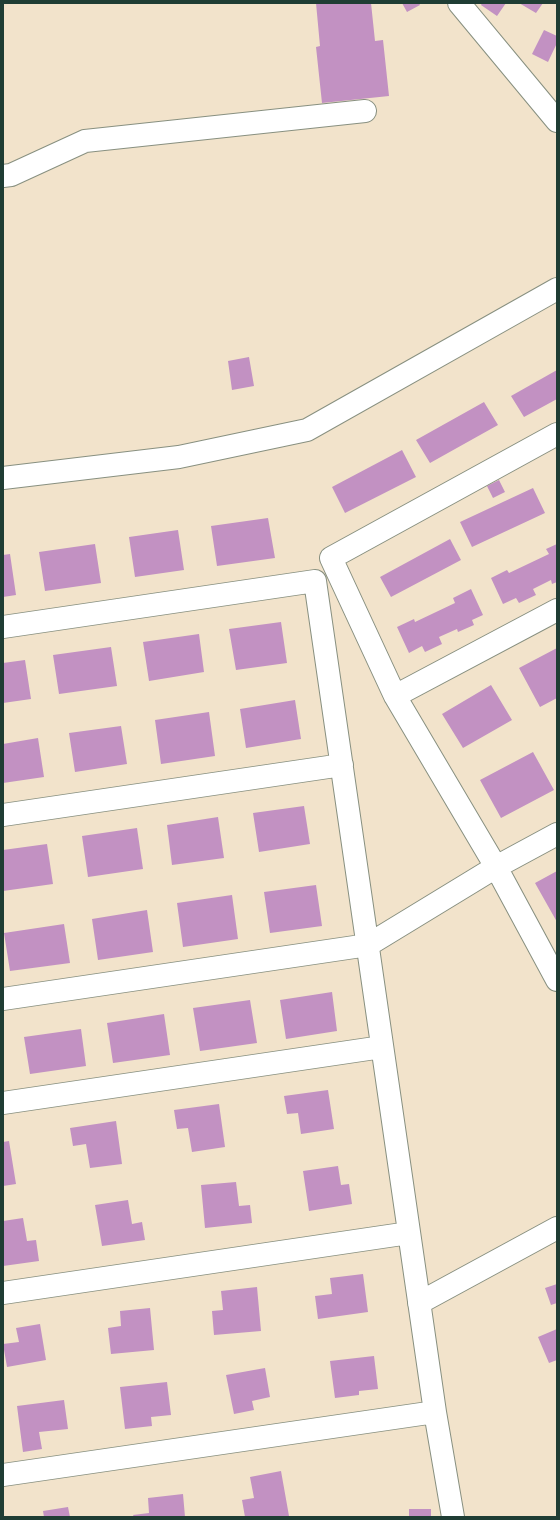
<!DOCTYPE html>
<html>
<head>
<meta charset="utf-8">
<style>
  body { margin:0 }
  #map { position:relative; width:560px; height:1520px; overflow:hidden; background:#f2e3cb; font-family:"Patrick Hand",sans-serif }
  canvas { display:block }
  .frame { position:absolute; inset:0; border:4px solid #1f3d34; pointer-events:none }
</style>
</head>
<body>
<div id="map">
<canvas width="560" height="1520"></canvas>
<div class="frame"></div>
</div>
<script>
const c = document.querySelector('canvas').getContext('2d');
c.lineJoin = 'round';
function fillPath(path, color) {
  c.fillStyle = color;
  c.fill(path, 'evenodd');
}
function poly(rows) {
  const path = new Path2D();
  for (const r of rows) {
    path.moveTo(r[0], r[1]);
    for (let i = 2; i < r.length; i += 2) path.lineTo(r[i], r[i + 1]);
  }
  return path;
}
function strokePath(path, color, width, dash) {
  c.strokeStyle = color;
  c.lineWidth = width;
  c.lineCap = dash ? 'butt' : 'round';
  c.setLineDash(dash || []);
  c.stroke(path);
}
const building = poly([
  [316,3,371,3,375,41,383,40,389,96,322,103,316,47,320,46],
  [402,3,419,3,420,5,407,12],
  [482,3,506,3,497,16,481,5],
  [519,3,543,3,536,13],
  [544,30,557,36,557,43,548,62,532,54],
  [249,357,254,386,232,390,228,361],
  [557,370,557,399,524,417,511,396],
  [484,402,498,425,430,463,416,440],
  [402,450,416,477,345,513,332,487],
  [499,480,505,492,493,498,487,486],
  [533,488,545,513,472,547,460,522],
  [268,518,275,558,217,566,211,526],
  [178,530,184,570,135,577,129,537],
  [450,539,461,560,391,597,380,577],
  [95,544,101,583,45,591,39,552],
  [557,544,557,582,552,584,551,580,533,589,536,595,519,603,516,598,503,604,491,578,507,570,509,573,549,554,546,549],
  [10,554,16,595,3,597,3,555],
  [471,589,483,615,472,620,474,625,458,632,457,629,439,637,442,644,425,652,422,646,409,653,397,627,414,619,415,622,455,603,453,598],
  [281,622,287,663,236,670,229,629],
  [199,634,204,672,149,681,143,642],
  [111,647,117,686,59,694,53,655],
  [557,648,557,698,540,707,519,668],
  [25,660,31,699,3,703,3,663],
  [491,685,512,720,463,748,442,714],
  [295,700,301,739,246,748,240,709],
  [209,712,215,756,161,764,155,720],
  [121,726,127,764,75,772,69,733],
  [38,738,44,777,3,783,3,744],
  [533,752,554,790,501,818,480,780],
  [304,806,310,844,259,852,253,813],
  [218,817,224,858,172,865,167,825],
  [137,828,143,869,88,877,82,836],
  [47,844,53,884,3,891,3,850],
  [557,871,557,922,535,883],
  [316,885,322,926,270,933,264,892],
  [232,895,238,939,183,947,177,903],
  [147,910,153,952,98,960,92,919],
  [64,924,70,963,10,971,4,933],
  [332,992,337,1031,286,1039,280,1000],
  [250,1000,257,1043,200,1051,193,1008],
  [164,1014,170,1055,113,1063,107,1023],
  [81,1029,86,1066,30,1074,24,1037],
  [328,1090,334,1129,301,1134,298,1113,287,1114,284,1096],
  [219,1104,225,1147,192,1152,188,1128,177,1129,174,1110],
  [116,1121,122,1164,90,1168,86,1144,73,1146,70,1128],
  [9,1141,16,1184,3,1186,3,1142],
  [338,1166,341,1185,349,1184,352,1204,309,1211,303,1171],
  [236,1182,239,1206,250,1205,252,1223,205,1228,201,1185],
  [128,1200,132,1224,142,1222,145,1240,102,1246,95,1205],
  [23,1218,27,1241,36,1240,39,1261,3,1266,3,1221],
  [363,1274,368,1312,318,1319,315,1296,332,1294,330,1278],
  [557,1284,557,1303,551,1305,545,1288],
  [257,1287,261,1331,214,1335,212,1311,223,1310,221,1291],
  [150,1308,154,1350,111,1354,108,1328,121,1326,120,1311],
  [40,1324,46,1360,7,1367,3,1344,19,1342,16,1328],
  [557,1329,557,1360,549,1363,538,1337],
  [374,1356,378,1389,359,1391,359,1395,335,1398,330,1361],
  [265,1368,270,1397,252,1401,254,1410,234,1414,226,1375],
  [167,1382,171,1415,151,1417,152,1426,125,1429,120,1387],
  [64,1400,68,1429,39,1432,42,1449,23,1452,17,1406],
  [281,1471,289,1516,245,1517,242,1500,254,1498,250,1477],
  [183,1494,185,1517,134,1517,133,1515,149,1513,148,1498],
  [68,1507,70,1517,44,1517,43,1511],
  [409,1509,431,1509,431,1517,409,1517]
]);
const minor = poly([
  [459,3,557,121],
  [3,176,11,175,85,141,365,111],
  [557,434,331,558,395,696,496,867,557,980],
  [3,478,179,457,307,430,557,289],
  [3,627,315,581,435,1412,3,1475],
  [395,696,557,610],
  [3,815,342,765],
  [3,999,368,945,496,867,557,834],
  [3,1103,382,1047],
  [3,1293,409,1233],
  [419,1303,557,1228],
  [435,1412,453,1517]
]);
fillPath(building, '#c291c2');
strokePath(minor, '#889080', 24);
strokePath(minor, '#fff', 22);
</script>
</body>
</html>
